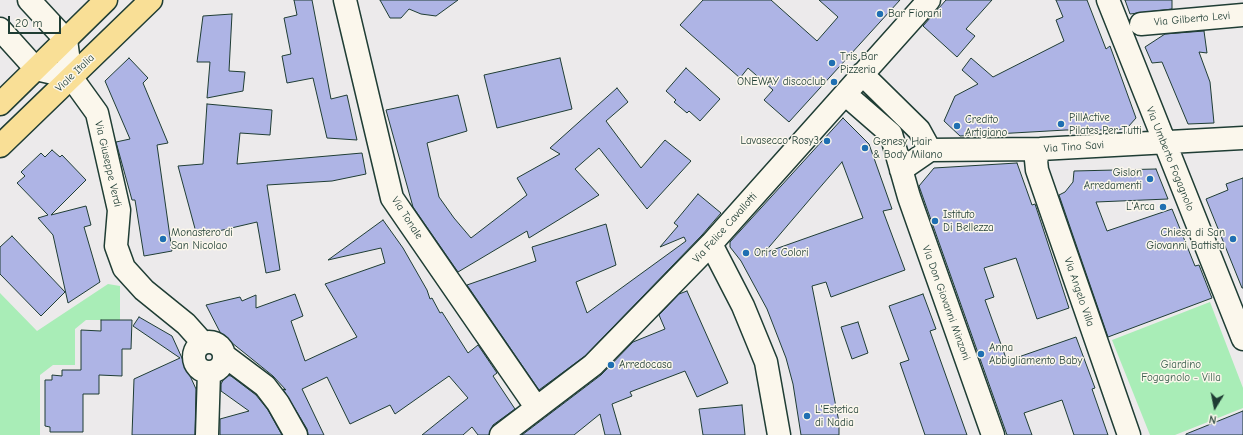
<!DOCTYPE html>
<html>
<head>
<meta charset="utf-8">
<style>
  body { margin:0 }
  #map { position:relative; width:1243px; height:435px; overflow:hidden; background:#eceaeb; font-family:"Comic Neue",sans-serif }
  canvas { display:block }
  .north { position:absolute; left:1195px; top:387px; width:40px; height:40px; -webkit-text-stroke:3px #fbf7ec; paint-order:stroke; rotate:190deg; font-size:11px; font-weight:700; line-height:16px; text-align:center; color:#1f3d34 }
  .north::after { content:''; display:block; margin:auto; width:14px; height:18px; background:#1f3d34; clip-path:polygon(50% 0,100% 100%,50% 72%,0 100%) }
  .scale { position:absolute; left:8px; top:16px; width:53px; height:18px; box-sizing:border-box; border:2px solid #1f3d34; border-top:0; padding-left:5px; font-size:12px; line-height:14px; white-space:nowrap; color:#1f3d34; -webkit-text-stroke:3px #fbf7ec; paint-order:stroke }
</style>
</head>
<body>
<div id="map">
<canvas width="1243" height="435"></canvas>
<div class="north">N</div>
<div class="scale">20 m</div>
</div>
<script>
const c = document.querySelector('canvas').getContext('2d');
c.lineJoin = 'round';
function fillPath(path, color) {
  c.fillStyle = color;
  c.fill(path, 'evenodd');
}
function poly(rows) {
  const path = new Path2D();
  for (const r of rows) {
    if (r.length === 3) {
      path.moveTo(r[0] + r[2], r[1]);
      path.arc(r[0], r[1], r[2], 0, 2 * Math.PI);
      continue;
    }
    path.moveTo(r[0], r[1]);
    for (let i = 2; i < r.length; i += 2) path.lineTo(r[i], r[i + 1]);
  }
  return path;
}
function strokePath(path, color, width, dash) {
  c.strokeStyle = color;
  c.lineWidth = width;
  c.lineCap = dash ? 'butt' : 'round';
  c.setLineDash(dash || []);
  c.stroke(path);
}
function drawText(font, color, halo, rows, align = 'center') {
  c.font = font + ' "Comic Neue",sans-serif';
  c.lineWidth = 3;
  c.setLineDash([]);
  c.textBaseline = 'middle';
  c.strokeStyle = halo;
  c.fillStyle = color;
  for (const [text, x, y, turn = 0] of rows) {
    c.save();
    c.translate(x, y);
    c.rotate((+turn || 0) * Math.PI / 180);
    c.textAlign = isNaN(turn) ? turn : align;
    if (halo) c.strokeText(text, 0, 0);
    c.fillText(text, 0, 0);
    c.restore();
  }
}
const green = poly([
  [108,284,120,286,120,320,86,320,75,329,75,365,53,365,40,375,40,435,0,435,0,293,37,331],
  [1210,302,1243,388,1243,408,1175,435,1150,435,1112,340]
]);
const building = poly([
  [294,0,312,0,331,99,347,95,357,140,327,138,313,78,287,83,282,56,291,54,284,18,297,15,294,0],
  [380,0,458,0,436,16,421,14,409,9,401,18,390,18,380,0],
  [703,0,771,0,817,41,838,17,819,0,900,0,789,122,764,100,773,90,748,68,740,78,680,25,703,0],
  [946,0,992,0,966,29,975,36,957,57,923,26,946,0],
  [1056,0,1087,0,1106,49,1110,46,1136,118,1128,127,1118,130,1066,130,960,136,944,121,955,96,978,84,962,70,971,58,993,77,1064,41,1056,20,1063,17,1056,0],
  [1125,0,1172,0,1172,9,1130,14,1125,0],
  [232,14,229,71,245,72,243,91,207,98,210,62,197,62,203,16,232,14],
  [1204,31,1207,53,1199,52,1210,82,1214,123,1188,124,1162,62,1152,63,1145,47,1165,34,1204,31],
  [129,58,148,78,143,83,168,143,157,145,172,251,144,256,135,200,132,200,116,142,130,139,105,81,129,58],
  [560,58,572,109,497,128,484,75,560,58],
  [686,68,720,99,700,121,689,111,687,113,674,102,676,100,666,91,686,68],
  [617,88,628,102,606,121,641,168,665,140,691,161,647,209,599,148,575,169,599,195,529,238,527,231,458,272,413,207,386,110,458,95,467,131,427,143,439,197,454,218,471,238,527,195,517,178,560,154,550,148,617,88],
  [207,104,272,110,270,135,240,133,237,164,362,153,366,174,332,181,267,185,280,270,266,273,257,222,197,236,178,166,203,164,207,104],
  [843,118,869,144,892,209,883,211,905,270,831,297,826,282,812,286,839,422,839,435,801,435,793,384,786,358,767,309,741,261,730,247,730,242,843,118],
  [842,162,863,218,764,253,816,192,842,162],
  [52,150,60,157,62,155,86,180,51,215,86,206,91,225,84,227,100,282,68,303,53,235,38,218,48,215,17,183,25,176,21,172,41,153,45,157,52,150],
  [1017,163,1032,205,1035,204,1069,308,1037,319,1016,258,984,268,994,297,985,300,1007,361,1076,337,1095,388,1092,389,1108,435,1074,435,1062,400,1024,413,1032,435,1007,435,919,186,934,168,1017,163],
  [1156,169,1168,199,1096,202,1107,231,1172,209,1195,266,1199,265,1212,298,1108,337,1059,195,1065,192,1073,182,1074,171,1156,169],
  [1243,178,1243,288,1242,288,1206,199,1228,190,1226,184,1243,178],
  [698,194,721,213,702,235,585,356,539,390,467,285,536,261,532,247,606,224,616,265,576,282,587,313,686,241,684,237,660,247,678,226,674,223,698,194],
  [383,220,403,248,427,290,430,299,432,298,440,313,442,312,468,353,478,345,497,373,493,376,515,409,493,425,489,435,478,435,472,427,463,435,422,435,468,398,449,376,395,414,390,405,350,424,327,377,302,389,324,435,308,435,307,429,283,389,286,390,273,376,221,334,206,305,240,297,242,301,256,295,256,308,295,294,303,316,291,321,305,361,357,337,325,284,385,263,381,248,328,260,383,220],
  [12,236,65,292,41,316,0,274,0,247,12,236],
  [687,291,728,383,697,397,685,371,630,392,632,396,612,404,621,435,605,435,600,414,574,435,522,435,601,375,633,342,665,329,659,315,679,294,687,291],
  [923,294,936,329,930,331,967,435,925,435,900,363,909,360,889,306,923,294],
  [139,317,172,336,196,389,195,435,132,435,134,379,180,358,133,326,139,317],
  [101,320,132,320,131,349,122,349,122,376,99,375,99,394,83,394,83,432,50,432,50,427,45,426,45,380,52,380,52,375,62,376,62,370,81,370,81,330,101,331,101,320],
  [858,322,868,353,852,359,841,327,858,322],
  [226,375,231,376,256,395,268,410,282,435,220,435,220,419,249,411,221,391,221,384,226,375],
  [742,405,745,435,703,435,699,409,742,405],
  [1243,411,1243,435,1186,435,1186,434,1243,411]
]);
const minor = poly([
  [29,0,66,40,71,77,97,113,119,210,116,246,124,268,144,290,186,324,203,343],
  [345,0,392,198,536,407],
  [1108,0,1243,339],
  [1141,24,1243,15],
  [0,29,36,69,71,77],
  [862,74,919,130,930,150,901,170],
  [845,94,891,134,909,197,993,435],
  [1040,149,1036,160,1037,170,1129,435],
  [930,150,1040,149,1243,138],
  [711,244,743,306,766,362,779,435],
  [209,357,15],
  [225,356,265,386,278,403,296,435],
  [207,435,209,372],
  [501,435,593,365,711,244,929,0]
]);
const major = poly([
  [0,104,106,0],
  [0,146,151,0]
]);
const markers = [
  [880,14,4,"#1f6fb2"],
  [832,63,4,"#1f6fb2"],
  [834,82,4,"#1f6fb2"],
  [1061,124,4,"#1f6fb2"],
  [957,126,4,"#1f6fb2"],
  [827,141,4,"#1f6fb2"],
  [865,148,4,"#1f6fb2"],
  [1150,179,4,"#1f6fb2"],
  [1163,207,4,"#1f6fb2"],
  [935,221,4,"#1f6fb2"],
  [163,239,4,"#1f6fb2"],
  [1233,239,4,"#1f6fb2"],
  [746,253,4,"#1f6fb2"],
  [981,354,4,"#1f6fb2"],
  [611,365,4,"#1f6fb2"],
  [807,416,4,"#1f6fb2"]
];
const poiNames = [
  ["Bar Fiorani",888,14],
  ["Tris Bar",840,57],
  ["Pizzeria",840,70],
  ["ONEWAY discoclub",826,82,"right"],
  ["PillActive",1069,118],
  ["Pilates Per Tutti",1069,131],
  ["Credito",965,120],
  ["Artigiano",965,133],
  ["Lavasecco Rosy3",819,141,"right"],
  ["Genesy Hair",873,142],
  ["& Body Milano",873,155],
  ["Gislon",1142,173,"right"],
  ["Arredamenti",1142,186,"right"],
  ["L'Arca",1155,207,"right"],
  ["Istituto",943,215],
  ["Di Bellezza",943,228],
  ["Monastero di",171,233],
  ["San Nicolao",171,246],
  ["Chiesa di San",1225,233,"right"],
  ["Giovanni Battista",1225,246,"right"],
  ["Ori e Colori",754,253],
  ["Anna",989,348],
  ["Abbigliamento Baby",989,361],
  ["Arredocasa",619,365],
  ["L'Estetica",815,410],
  ["di Nadia",815,423]
];
const streetNames = [
  ["Via Gilberto Levi",1192,19,-5],
  ["Viale Italia",75,73,-44],
  ["Via Tino Savi",1074,147,-4],
  ["Via Umberto Fogagnolo",1170,159,68],
  ["Via Giuseppe Verdi",108,164,77],
  ["Via Tonale",407,218,57],
  ["Via Felice Cavallotti",725,228,-48],
  ["Via Angelo Villa",1079,292,71],
  ["Via Don Giovanni Minzoni",946,303,70]
];
const parkNames = [
  ["Giardino",1181,365],
  ["Fogagnolo - Villa",1181,378]
];
fillPath(green, '#a9edb7');
fillPath(building, '#aeb4e5');
strokePath(building, '#1f3d34', 1);
strokePath(minor, '#1f3d34', 25);
strokePath(major, '#1f3d34', 25);
strokePath(minor, '#fbf7ec', 22);
strokePath(major, '#f9df96', 22);
for (const [x, y, r, color] of markers) {
  const dot = new Path2D();
  dot.arc(x, y, r, 0, 2 * Math.PI);
  c.fillStyle = color;
  c.fill(dot);
  strokePath(dot, '#fbf7ec', 1.5);
}
drawText('11px', '#1f3d34', '#fbf7ec', poiNames, 'left');
drawText('11px', '#1f3d34', '#fbf7ec', streetNames);
drawText('11px', '#3b604e', '#fbf7ec', parkNames);
</script>
</body>
</html>
